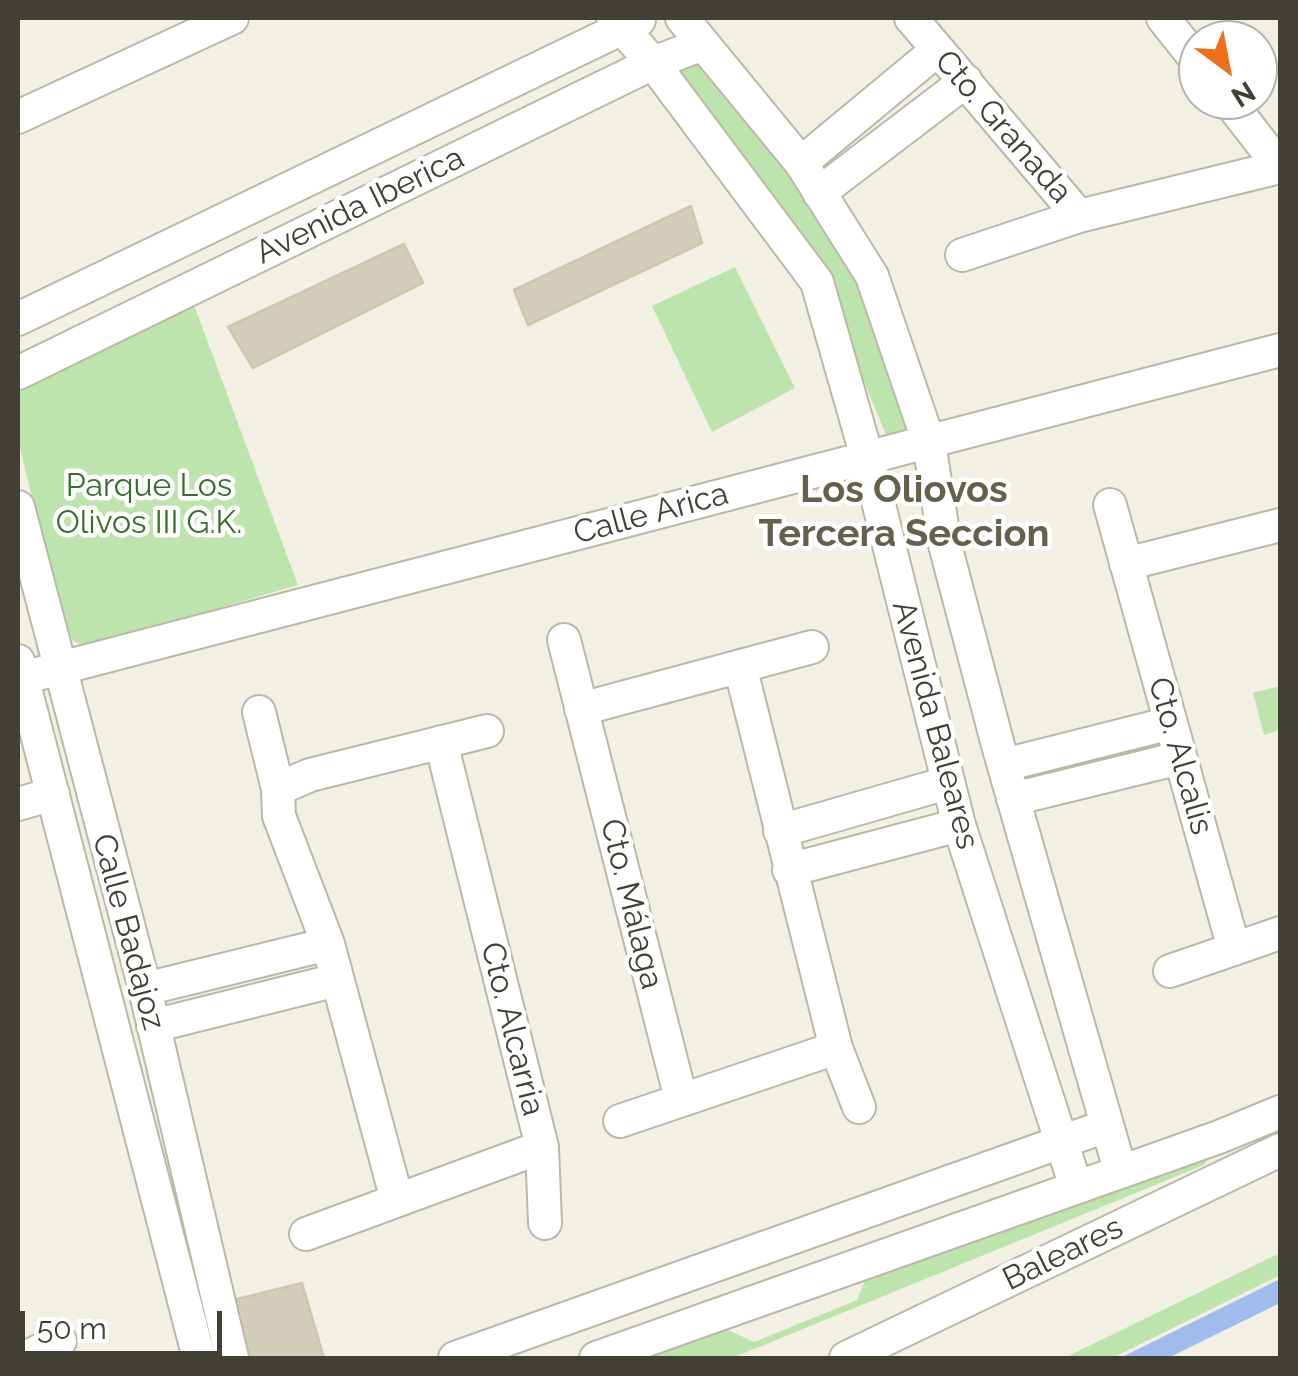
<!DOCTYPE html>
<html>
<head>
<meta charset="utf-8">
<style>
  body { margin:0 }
  #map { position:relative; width:1298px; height:1376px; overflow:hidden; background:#f1f0e3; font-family:Raleway,sans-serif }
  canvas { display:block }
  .frame { position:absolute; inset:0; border:20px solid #424034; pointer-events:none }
  .north { position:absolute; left:1178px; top:20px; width:100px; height:100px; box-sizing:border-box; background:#fff; border:2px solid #b3b3ae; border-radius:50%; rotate:148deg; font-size:28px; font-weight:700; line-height:40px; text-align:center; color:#424034 }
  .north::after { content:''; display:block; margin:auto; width:35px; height:45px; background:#f06f1a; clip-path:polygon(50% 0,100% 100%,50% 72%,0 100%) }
  .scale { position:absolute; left:20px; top:1311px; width:202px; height:45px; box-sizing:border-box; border:5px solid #424034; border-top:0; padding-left:12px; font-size:30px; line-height:35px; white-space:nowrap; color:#424034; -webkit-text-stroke:8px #fff; paint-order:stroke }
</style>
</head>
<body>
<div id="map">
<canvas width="1298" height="1376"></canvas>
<div class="frame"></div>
<div class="north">N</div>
<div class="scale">50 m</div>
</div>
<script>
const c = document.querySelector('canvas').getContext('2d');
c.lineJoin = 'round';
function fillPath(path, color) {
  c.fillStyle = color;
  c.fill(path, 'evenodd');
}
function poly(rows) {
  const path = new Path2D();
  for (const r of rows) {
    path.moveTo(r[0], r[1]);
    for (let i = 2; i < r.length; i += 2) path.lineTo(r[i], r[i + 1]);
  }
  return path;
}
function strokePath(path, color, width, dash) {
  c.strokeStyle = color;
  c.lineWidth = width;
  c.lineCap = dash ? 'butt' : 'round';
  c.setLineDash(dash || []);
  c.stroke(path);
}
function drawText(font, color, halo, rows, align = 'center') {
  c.font = font + ' Raleway,sans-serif';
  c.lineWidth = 9;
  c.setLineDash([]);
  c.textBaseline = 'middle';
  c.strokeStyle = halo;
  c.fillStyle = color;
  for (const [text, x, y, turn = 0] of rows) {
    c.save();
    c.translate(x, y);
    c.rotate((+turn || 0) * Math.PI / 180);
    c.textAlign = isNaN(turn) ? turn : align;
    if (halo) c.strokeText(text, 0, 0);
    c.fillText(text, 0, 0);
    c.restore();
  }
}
const green = poly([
  [702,53,866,276,932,436,890,444,822,281,665,71],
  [735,267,795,388,712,432,652,306],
  [194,305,298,585,85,647,74,641,64,629,18,440,18,388],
  [1280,686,1280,730,1264,735,1253,693],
  [1219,1137,1204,1165,732,1358,648,1358,726,1329,754,1342,857,1300,868,1274],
  [1280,1253,1280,1275,1112,1358,1064,1358]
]);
const water = poly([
  [1280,1279,1280,1303,1168,1358,1120,1358]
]);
const building = poly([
  [691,206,702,243,528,325,514,290,691,206],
  [404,244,423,283,253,368,228,327,404,244],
  [302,1283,324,1358,248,1358,225,1302,302,1283]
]);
const street = poly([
  [613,18,653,63,817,282,867,457,959,825,1076,1187],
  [682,18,801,163,872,276,929,443,945,545,999,749,1120,1170],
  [911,18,1079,216],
  [1163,18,1198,62],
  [1228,100,1280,167],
  [18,117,232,18],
  [801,163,936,51],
  [819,193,966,81],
  [962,255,1079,216,1280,167],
  [18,319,639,20],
  [18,373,653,63,703,44],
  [1110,505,1234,949],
  [18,507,145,989,232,1358],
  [1126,564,1280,525],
  [564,640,681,1099],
  [18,661,199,1358],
  [740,666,836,1048,859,1107],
  [22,678,1280,350],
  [581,709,812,647],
  [259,712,278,789,279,816,328,944,397,1200],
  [441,742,542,1147,545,1223],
  [1004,765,1171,723],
  [278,789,310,775,487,731],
  [1013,799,1180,758],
  [18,804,53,794],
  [780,831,947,783],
  [789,870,959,825],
  [1170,971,1280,933],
  [145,989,328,944],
  [153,1026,337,980],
  [620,1121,836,1048],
  [306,1234,542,1147],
  [25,1358,60,1341],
  [455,1358,1106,1126],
  [596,1358,1219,1137,1280,1112],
  [846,1358,1280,1150]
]);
const streetNames = [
  ["Cto. Granada",1003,127,49],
  ["Avenida Iberica",360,206,-26],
  ["Calle Arica",651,514,-15],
  ["Avenida Baleares",935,725,75],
  ["Cto. Alcalis",1180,756,74],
  ["Cto. Málaga",631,904,76],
  ["Calle Badajoz",128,932,75],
  ["Cto. Alcarria",512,1029,76],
  ["Baleares",1063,1254,-26]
];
const parkNames = [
  ["Parque Los",149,486],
  ["Olivos III G.K.",149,523]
];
const quarterNames = [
  ["Los Oliovos",904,491],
  ["Tercera Seccion",904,535]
];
fillPath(green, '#bee4ad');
fillPath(water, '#a0bbec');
fillPath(building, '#d2ceb9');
strokePath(building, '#ccc7ad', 2.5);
strokePath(street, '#bbb9a6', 36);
strokePath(street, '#fff', 32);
drawText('32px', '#424034', '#fff', streetNames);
drawText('32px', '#34702a', '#fff', parkNames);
drawText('bold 38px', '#64604b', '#fff', quarterNames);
</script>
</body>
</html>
